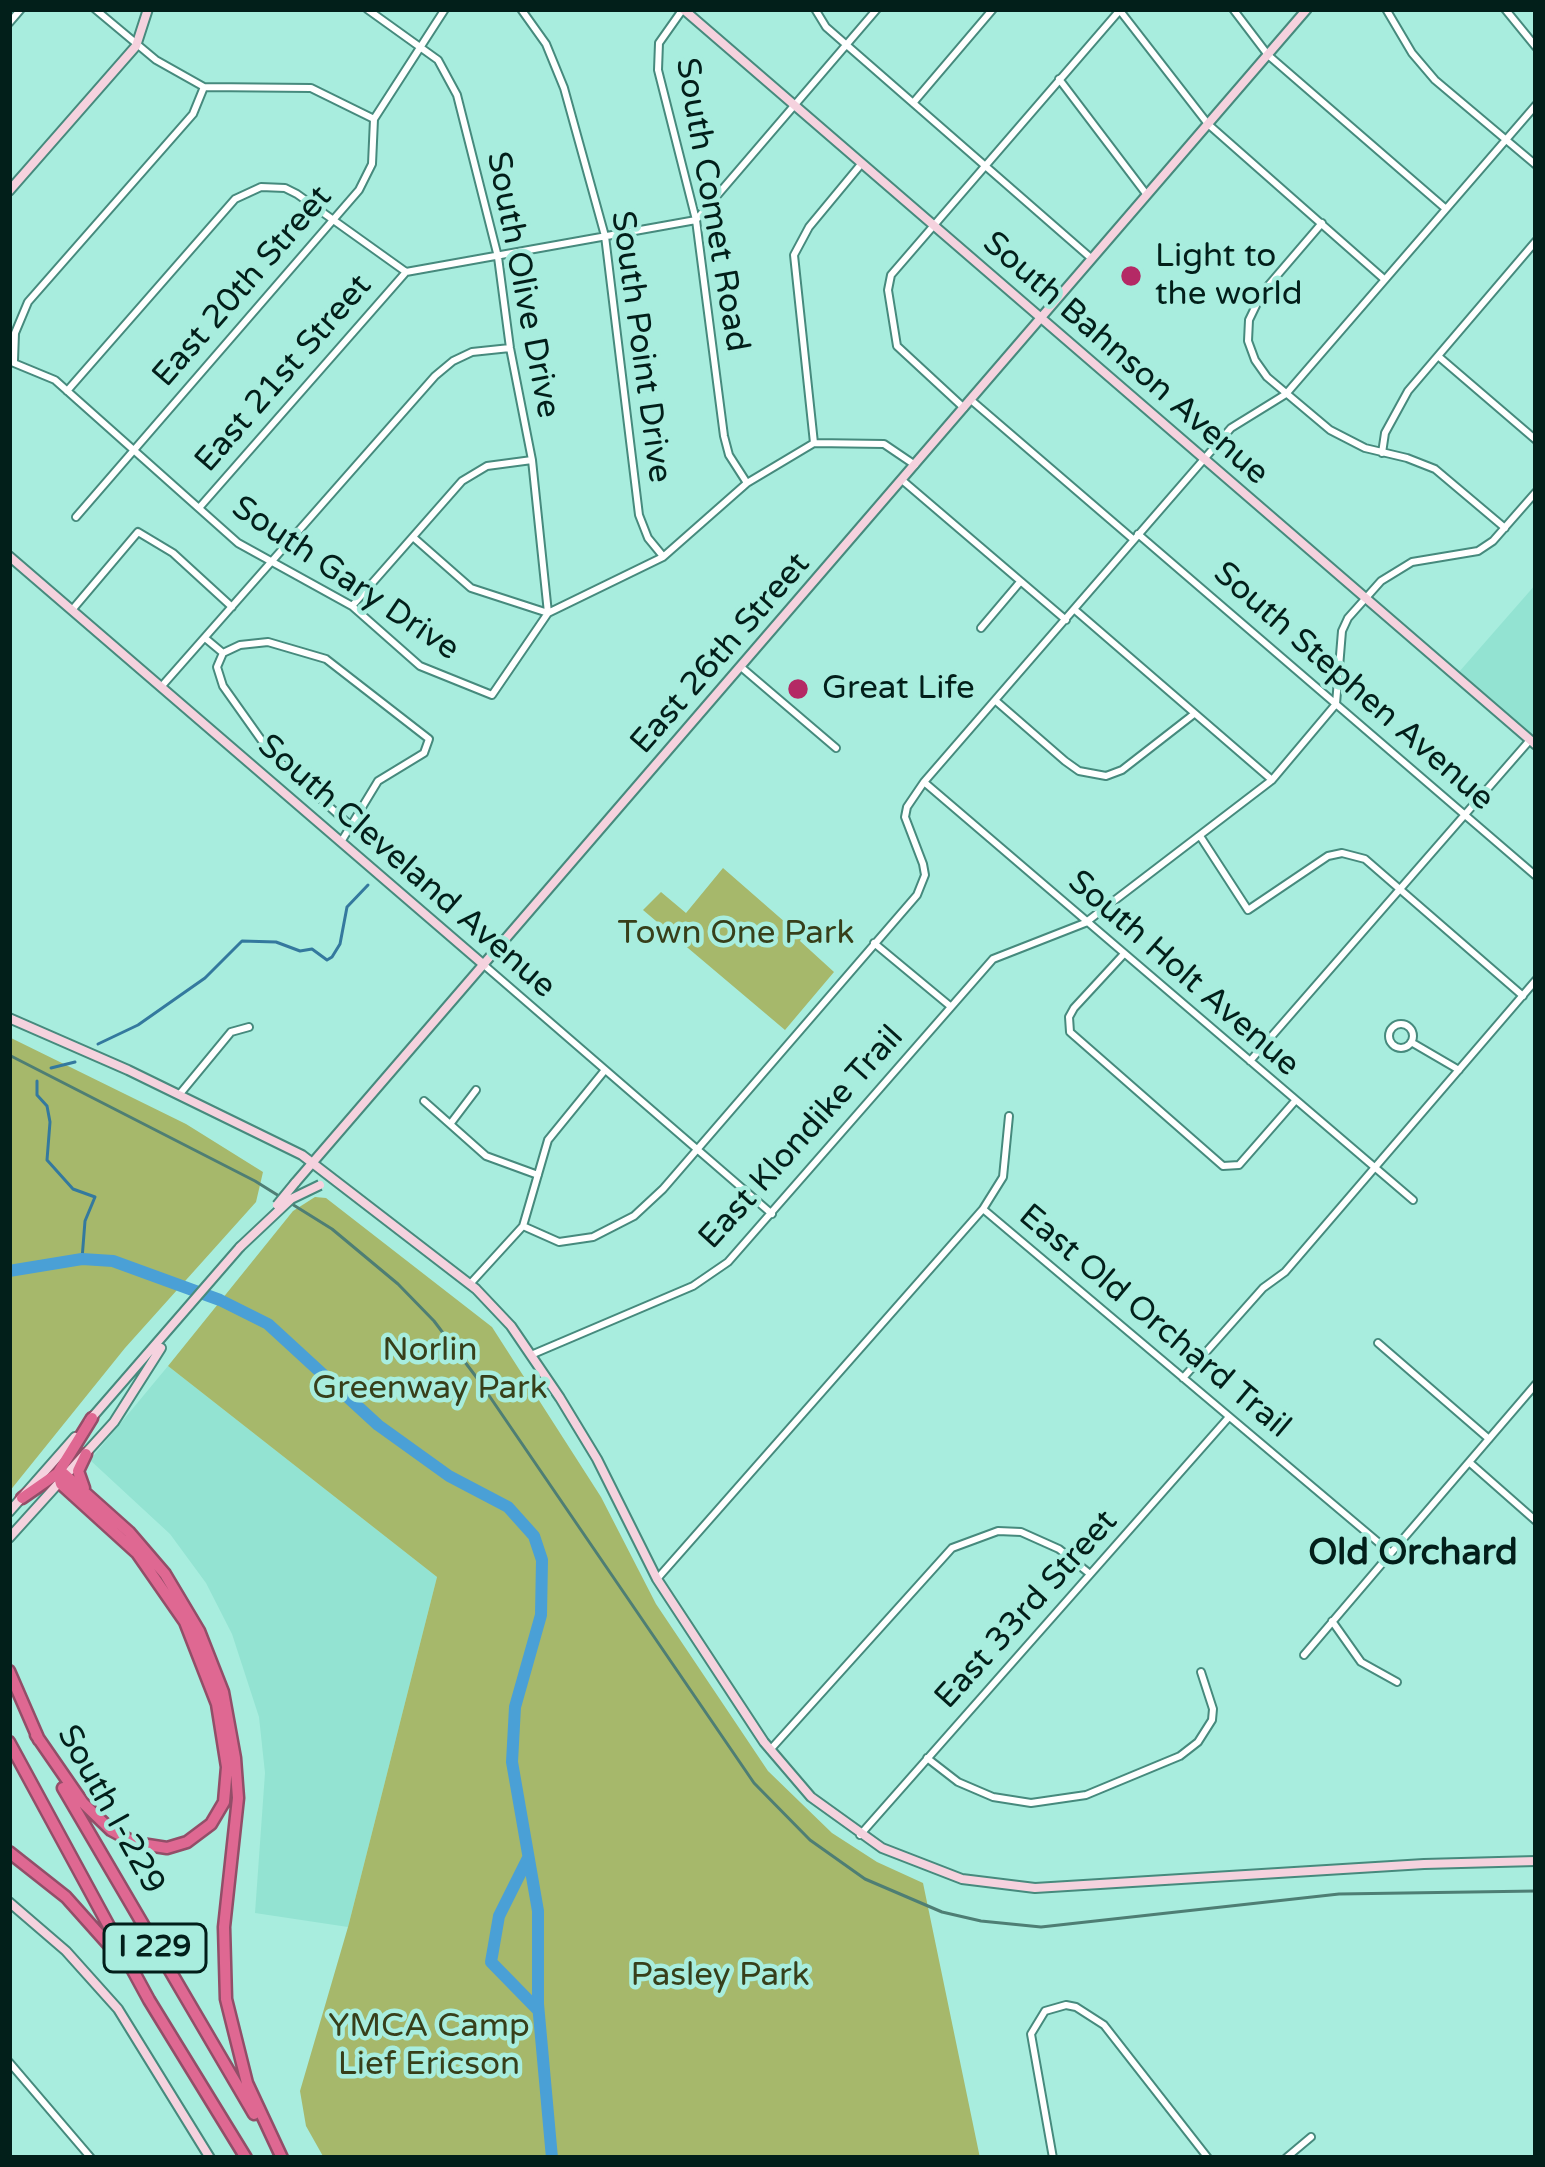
<!DOCTYPE html>
<html>
<head>
<meta charset="utf-8">
<style>
  body { margin:0 }
  #map { position:relative; width:1545px; height:2167px; overflow:hidden; background:#a8edde; font-family:"Varela Round",sans-serif }
  canvas { display:block }
  .frame { position:absolute; inset:0; border:12px solid #021f1a; pointer-events:none }
</style>
</head>
<body>
<div id="map">
<canvas width="1545" height="2167"></canvas>
<div class="frame"></div>
</div>
<script>
const c = document.querySelector('canvas').getContext('2d');
c.lineJoin = 'round';
function fillPath(path, color) {
  c.fillStyle = color;
  c.fill(path, 'evenodd');
}
function poly(rows) {
  const path = new Path2D();
  for (const r of rows) {
    if (r.length === 3) {
      path.moveTo(r[0] + r[2], r[1]);
      path.arc(r[0], r[1], r[2], 0, 2 * Math.PI);
      continue;
    }
    path.moveTo(r[0], r[1]);
    for (let i = 2; i < r.length; i += 2) path.lineTo(r[i], r[i + 1]);
  }
  return path;
}
function strokePath(path, color, width, dash) {
  c.strokeStyle = color;
  c.lineWidth = width;
  c.lineCap = dash ? 'butt' : 'round';
  c.setLineDash(dash || []);
  c.stroke(path);
}
function drawText(font, color, halo, rows, align = 'center') {
  c.font = font + ' "Varela Round",sans-serif';
  c.lineWidth = 9;
  c.setLineDash([]);
  c.textBaseline = 'middle';
  c.strokeStyle = halo;
  c.fillStyle = color;
  for (const [text, x, y, turn = 0] of rows) {
    c.save();
    c.translate(x, y);
    c.rotate((+turn || 0) * Math.PI / 180);
    c.textAlign = isNaN(turn) ? turn : align;
    if (halo) c.strokeText(text, 0, 0);
    c.fillText(text, 0, 0);
    c.restore();
  }
}
const built = poly([
  [1536,584,1536,738,1459,672],
  [168,1366,437,1577,348,1927,255,1913,265,1773,259,1717,232,1634,206,1583,170,1534,90,1460]
]);
const green = poly([
  [723,868,802,937,800,941,834,972,785,1030,643,910,661,892,686,913],
  [9,1037,186,1124,263,1172,256,1202,125,1348,9,1492],
  [315,1197,326,1198,492,1327,601,1497,656,1604,768,1771,832,1833,877,1862,923,1883,980,2158,324,2158,306,2126,300,2091,348,1927,437,1577,168,1366,293,1211]
]);
const stream = poly([
  [98,1044,138,1025,205,978,242,941,276,942,300,951,312,949,327,960,332,957,340,944,347,907,368,885],
  [51,1068,75,1062],
  [37,1081,37,1095,47,1106,50,1122,47,1160,73,1189,95,1197,85,1221,82,1259]
]);
const river = poly([
  [9,1271,82,1259,113,1261,220,1300,268,1324,378,1425,449,1476,508,1507,534,1536,542,1560,541,1615,515,1707,512,1762,538,1911,538,2004,552,2158],
  [528,1858,499,1916,491,1962,537,2009]
]);
const street = poly([
  [95,9,156,60,204,87,311,88,374,119],
  [367,9,438,60,457,95,498,257,510,348,532,460,548,613,471,588,413,537],
  [521,9,546,44,564,88,605,236,639,515,648,538,662,555],
  [683,9,659,43,658,70,696,220,724,436,729,455,747,483],
  [815,9,826,27,1092,259],
  [1233,9,1268,55,1446,209],
  [1386,9,1412,53,1435,80,1536,165],
  [1505,9,1536,47],
  [1121,12,1208,124,1384,279],
  [9,23,21,9],
  [1059,79,1147,195],
  [913,103,993,9],
  [1322,223,1262,293,1249,320,1248,341,1255,360,1267,377,1330,430,1365,448,1407,458,1435,469,1505,528],
  [1438,356,1536,440],
  [9,361,55,380,238,543,352,606,420,666,492,695,548,613,663,557,747,483,814,443,794,255,809,227,862,163],
  [14,361,15,333,28,302,193,114,204,87],
  [67,391,235,199,261,187,285,188,297,194,406,272,696,220,877,9],
  [971,400,1134,540],
  [964,408,897,346,888,290,891,275,1120,10],
  [814,443,884,444,915,465],
  [1382,453,1385,433,1408,391,1536,241],
  [902,480,1066,620],
  [199,508,406,272],
  [76,517,359,190,372,164,374,119,445,9],
  [1138,534,1536,876],
  [352,606,462,481,487,466,532,460],
  [72,610,138,532,173,553,232,607],
  [1075,610,1272,780],
  [981,628,1020,582],
  [205,638,223,653,217,667,223,686,272,755,352,827],
  [223,653,240,645,268,642,326,659,429,739,424,753,378,781,341,842],
  [741,667,836,748],
  [161,687,435,376,453,361,472,352,510,348],
  [996,701,1065,761,1079,771,1106,776,1122,770,1194,714],
  [924,782,1413,1200],
  [1200,836,1248,910,1328,856,1342,853,1365,859,1523,996],
  [874,943,950,1006],
  [1123,955,1074,1008,1069,1017,1070,1032,1223,1166,1239,1165,1295,1101],
  [484,965,772,1214],
  [1401,1036,12],
  [1411,1042,1459,1070],
  [1250,1061,1530,740],
  [179,1095,231,1032,249,1027],
  [424,1101,486,1156,538,1175],
  [451,1123,476,1090],
  [983,1209,1003,1177,1009,1116],
  [523,1226,559,1242,593,1237,634,1216,663,1189,917,895,925,875,923,864,905,817,907,807,924,782,1231,428,1286,394,1536,105],
  [470,1284,523,1226,548,1140,605,1070],
  [1378,1343,1489,1439],
  [531,1355,693,1286,728,1262,993,959,1085,923,1272,780,1336,704,1342,631,1348,618,1381,581,1412,562,1478,551,1493,541,1536,492],
  [1183,1378,1263,1288,1285,1272,1536,980],
  [1469,1462,1536,1521],
  [657,1579,983,1209,1391,1553,1536,1384],
  [1332,1621,1361,1662,1397,1682],
  [1304,1655,1391,1553],
  [770,1750,952,1548,998,1531,1021,1532,1059,1549,1090,1574],
  [927,1758,958,1782,993,1797,1031,1803,1086,1795,1180,1756,1198,1742,1212,1720,1213,1709,1201,1672],
  [860,1835,1229,1417],
  [9,2062,91,2158],
  [1053,2158,1031,2034,1045,2011,1066,2005,1076,2007,1104,2025,1208,2158],
  [1286,2158,1311,2137]
]);
const secondary = poly([
  [683,9,1536,745],
  [9,191,136,46,148,9],
  [9,556,484,965],
  [9,1018,128,1070,302,1155,476,1289,511,1326,560,1398,597,1459,657,1579,764,1742,811,1797,882,1848,962,1879,1035,1888,1424,1864,1536,1861],
  [295,1183,1307,9],
  [89,1421,240,1247],
  [9,1512,75,1437],
  [9,1538,114,1422,161,1348],
  [9,1902,66,1951,118,2009,210,2158]
]);
const highway = poly([
  [58,1473,63,1473,129,1532,165,1574,199,1631,223,1692,235,1758,238,1798,224,1927,226,1999,247,2083,282,2158],
  [84,1488,78,1471,86,1454],
  [22,1498,58,1473,92,1418],
  [9,1671,39,1740],
  [36,1735,83,1803,111,1830,135,1843,167,1848,187,1842,211,1824,224,1802,227,1767,217,1704,185,1622,137,1553,61,1484,58,1473],
  [9,1742,149,2000,246,2158],
  [63,1788,254,2114],
  [9,1852,66,1897,116,1953]
]);
const rail = poly([
  [9,1055,255,1181,332,1229,398,1284,434,1321,477,1378,754,1783,810,1840,865,1879,942,1912,981,1921,1041,1927,1339,1894,1536,1891]
]);
const secondaryBridge = poly([
  [277,1205,295,1183],
  [240,1247,291,1199,320,1185]
]);
const markers = [
  [1131,276,12,"#b42965"],
  [798,689,12,"#b42965"]
];
const shields = [
  [155,1948,102]
];
const shieldNames = [
  ["I 229",155,1948]
];
const streetNames = [
  ["South Comet Road",711,205,80],
  ["South Olive Drive",522,285,79],
  ["East 20th Street",243,287,-49],
  ["South Point Drive",640,347,82],
  ["South Bahnson Avenue",1125,359,41],
  ["East 21st Street",284,374,-49],
  ["South Gary Drive",345,579,34],
  ["East 26th Street",721,654,-49],
  ["South Stephen Avenue",1353,687,41],
  ["South Cleveland Avenue",406,867,41],
  ["South Holt Avenue",1183,974,41],
  ["East Klondike Trail",802,1138,-48],
  ["East Old Orchard Trail",1154,1322,40],
  ["East 33rd Street",1027,1610,-48],
  ["South I-229",110,1810,61]
];
const poiNames = [
  ["Light to",1155,257],
  ["the world",1155,295],
  ["Great Life",822,689]
];
const parkNames = [
  ["Town One Park",736,934],
  ["Norlin",430,1351],
  ["Greenway Park",430,1389],
  ["Pasley Park",720,1976],
  ["YMCA Camp",429,2027],
  ["Lief Ericson",429,2065]
];
const neighbourhoodNames = [
  ["Old Orchard",1413,1555]
];
fillPath(built, '#93e3d2');
fillPath(green, '#a6b86b');
strokePath(stream, '#34799e', 3);
strokePath(river, '#4aa0d6', 12);
strokePath(street, '#468a7d', 10);
strokePath(secondary, '#468a7d', 12);
strokePath(highway, '#924e68', 15);
strokePath(street, '#fff', 6);
strokePath(secondary, '#f5d2de', 8);
strokePath(highway, '#df6892', 10);
strokePath(rail, '#4e7e74', 3);
strokePath(secondaryBridge, '#468a7d', 12, []);
strokePath(secondaryBridge, '#f5d2de', 8);
for (const [x, y, r, color] of markers) {
  const dot = new Path2D();
  dot.arc(x, y, r, 0, 2 * Math.PI);
  c.fillStyle = color;
  c.fill(dot);
  strokePath(dot, '#a8edde', 4.5);
}
for (const [x, y, w] of shields) {
  const box = new Path2D();
  box.roundRect(x - w / 2, y - 24, w, 48, 9);
  c.fillStyle = '#a8edde';
  c.fill(box);
  strokePath(box, '#021f1a', 3);
}
drawText('bold 30px', '#021f1a', null, shieldNames);
drawText('33px', '#021f1a', '#a8edde', streetNames);
drawText('33px', '#021f1a', '#a8edde', poiNames, 'left');
drawText('33px', '#373f1a', '#a8edde', parkNames);
drawText('bold 36px', '#021f1a', '#a8edde', neighbourhoodNames);
</script>
</body>
</html>
